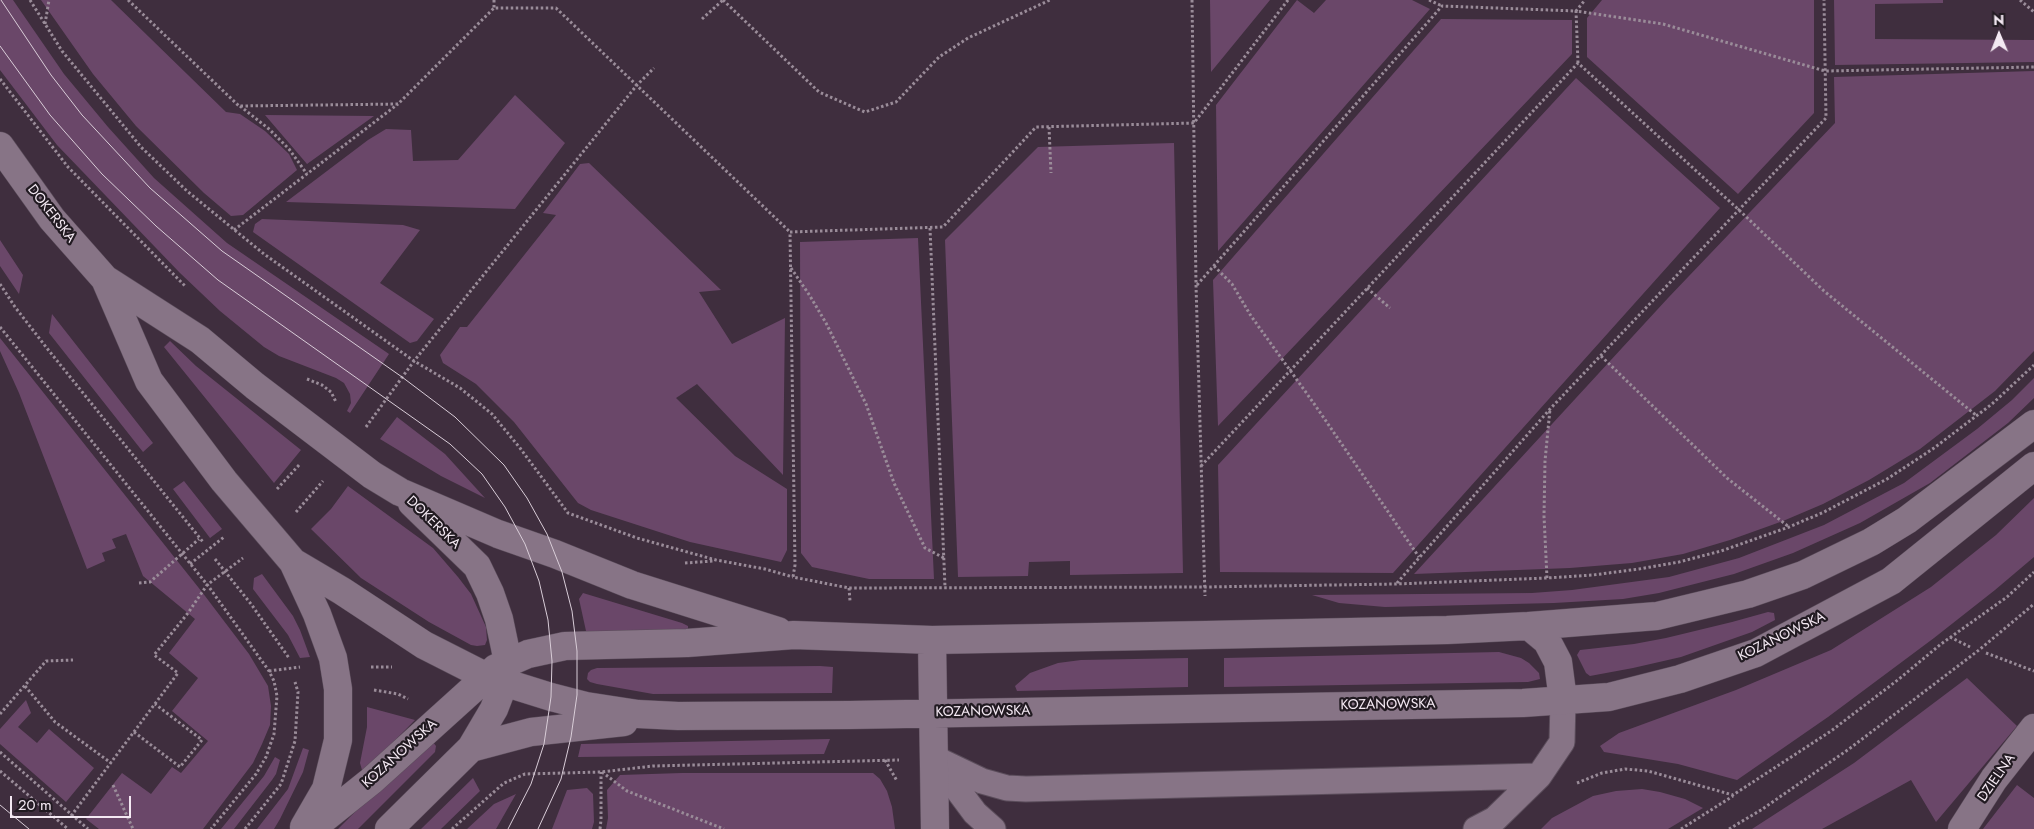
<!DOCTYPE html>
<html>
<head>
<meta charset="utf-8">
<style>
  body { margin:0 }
  #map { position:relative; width:2034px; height:829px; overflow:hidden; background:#3f2e3e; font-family:Jost,sans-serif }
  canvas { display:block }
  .north { position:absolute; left:1974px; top:10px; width:50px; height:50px; -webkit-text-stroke:4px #211a21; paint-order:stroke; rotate:359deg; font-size:14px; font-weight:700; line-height:20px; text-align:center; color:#f4e9f3 }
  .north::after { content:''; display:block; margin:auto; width:18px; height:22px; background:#f4e9f3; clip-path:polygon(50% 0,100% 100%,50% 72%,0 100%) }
  .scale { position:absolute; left:10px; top:796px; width:121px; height:22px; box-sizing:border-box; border:2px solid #f4e9f3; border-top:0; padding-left:6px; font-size:15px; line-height:18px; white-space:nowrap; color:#f4e9f3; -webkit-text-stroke:4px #211a21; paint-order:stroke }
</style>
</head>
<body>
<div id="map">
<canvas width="2034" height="829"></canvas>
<div class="north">N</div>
<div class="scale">20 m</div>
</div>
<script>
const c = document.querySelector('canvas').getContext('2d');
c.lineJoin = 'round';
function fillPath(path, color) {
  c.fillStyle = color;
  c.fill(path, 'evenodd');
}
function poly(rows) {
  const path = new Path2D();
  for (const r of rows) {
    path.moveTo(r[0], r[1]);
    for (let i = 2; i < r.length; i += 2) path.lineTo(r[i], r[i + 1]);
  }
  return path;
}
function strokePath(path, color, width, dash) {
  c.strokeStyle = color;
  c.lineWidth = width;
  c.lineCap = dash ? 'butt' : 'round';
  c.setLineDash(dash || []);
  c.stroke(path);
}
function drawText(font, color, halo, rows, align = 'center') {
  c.font = font + ' Jost,sans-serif';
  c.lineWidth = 4.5;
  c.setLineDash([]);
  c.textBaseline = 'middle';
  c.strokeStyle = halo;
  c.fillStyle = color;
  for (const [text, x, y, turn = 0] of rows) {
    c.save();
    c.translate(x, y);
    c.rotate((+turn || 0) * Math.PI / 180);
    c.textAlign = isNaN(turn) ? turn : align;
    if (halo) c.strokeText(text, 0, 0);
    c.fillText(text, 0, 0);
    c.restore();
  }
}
const green = poly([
  [0,0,13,0,64,74,108,127,154,178,227,243,389,354,350,413,347,411,351,403,350,394,344,383,336,378,279,356,264,347,220,311,180,273,57,145,0,70],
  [41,0,111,0,226,112,240,114,265,131,289,154,297,170,243,215,231,216,204,193,136,126,93,74],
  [1210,0,1270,0,1211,72],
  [1297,0,1314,13,1326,0,1412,0,1430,9,1218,251,1216,105],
  [1602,0,1814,0,1814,113,1738,194,1587,57,1587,18],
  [1834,0,1943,0,1943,3,1875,4,1875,39,2034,40,2034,62,1835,65],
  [1441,19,1572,20,1572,54,1218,426,1213,280],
  [2034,71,2034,351,1995,391,1920,449,1869,480,1823,504,1783,521,1730,540,1683,554,1632,563,1570,568,1414,574,1668,298,1835,123,1834,77],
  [1576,78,1720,208,1393,573,1220,572,1218,465],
  [515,95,565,143,515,209,286,202,368,140,386,129,411,130,413,161,458,160],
  [265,115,374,116,307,164],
  [1174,143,1183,573,1070,575,1070,561,1029,562,1028,576,958,577,945,240,1038,147],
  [589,163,721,290,699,292,732,344,785,318,783,475,697,384,676,398,735,456,787,489,787,550,781,562,690,542,591,510,578,503,514,422,476,384,443,363,440,355,460,327,467,327,556,215,543,213,580,164],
  [262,219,403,225,420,230,380,283,434,319,417,341,410,343,253,232,255,224],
  [918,238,934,579,869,579,812,567,801,553,800,242],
  [0,240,23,275,19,294,0,266],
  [52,314,153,443,143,452,49,333],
  [0,338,202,592,249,654,268,686,271,706,270,725,262,744,253,763,203,829,99,829,86,819,122,773,151,794,172,767,181,773,208,741,172,711,198,678,169,653,195,619,143,576,126,534,112,539,116,548,102,553,105,561,87,569,19,393,0,351],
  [170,341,196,366,301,450,274,483,164,347],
  [2034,378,2034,398,2008,423,1930,483,1860,523,1793,553,1734,574,1659,593,1623,599,1554,603,1385,607,1339,603,1312,595,1532,593,1572,590,1669,577,1739,558,1824,525,1904,483,1977,429,2012,400],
  [397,417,445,454,485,498,441,476,380,439],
  [184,481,222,529,210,538,173,489],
  [348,486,433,548,458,577,471,594,486,627,487,640,485,645,477,646,471,645,429,622,361,578,311,529,331,509],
  [2034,498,2034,557,1995,590,1934,638,1828,717,1737,780,1678,764,1604,752,1600,746,1619,733,1736,690,1831,650,1931,587,1996,535],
  [262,574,293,616,300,630,310,657,300,658,288,635,253,589,254,578],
  [583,593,682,623,688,626,688,630,686,632,586,631,579,599],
  [1768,612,1774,613,1775,620,1752,632,1681,657,1633,668,1590,676,1586,673,1577,655,1580,650,1634,644,1666,638,1732,622],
  [1499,652,1521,658,1529,663,1539,673,1540,679,1528,682,1224,687,1224,658],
  [1188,658,1188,687,1017,691,1015,686,1030,673,1058,663,1081,660],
  [820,666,833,667,832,693,653,694,597,684,590,682,587,679,588,673,591,670,597,668],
  [1967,678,2017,726,1936,822,1911,780,1822,829,1752,829,1854,763],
  [26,700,31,713,18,727,37,743,49,729,94,768,66,802,0,744,0,729],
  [367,707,415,720,367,769,362,770,360,763,367,727],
  [830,739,824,754,578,757,581,744],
  [432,741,436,746,435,752,358,829,338,829,422,745],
  [303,748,309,750,303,772,280,819,274,829,257,829,288,789],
  [275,757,280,760,276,774,272,780,234,829,221,829,264,776],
  [682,773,873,773,880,779,887,791,892,807,895,829,606,829,608,818,607,790,620,775],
  [473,778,480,791,441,829,421,829],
  [2017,785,2034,798,2034,829,1983,829],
  [587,788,593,794,594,822,592,829,552,829,567,790],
  [1642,789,1660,792,1685,799,1703,808,1668,829,1541,829,1552,818,1593,796,1616,791],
  [516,794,496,829,467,829,494,804]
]);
const path = poly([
  [30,0,62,51,141,147,187,191,264,254,414,361,460,388,492,414,520,448,568,513,637,538,716,560,765,569,793,577],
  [128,0,239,106,398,104,494,8,556,8,790,232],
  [494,0,494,8],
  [723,0,819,92,865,112,896,102,939,57,968,38,1050,0],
  [1192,0,1196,285,1205,596],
  [1288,0,1194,123,1036,127,943,227,790,232,795,565,793,577,849,588,1204,587,1396,584,1547,578,1593,575,1639,569,1679,562,1721,551,1789,527,1824,512,1887,479,1934,448,1992,404,2034,365],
  [1429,0,1442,6],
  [2020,0,2034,12],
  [702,19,723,0],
  [45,24,49,0],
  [1578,63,1576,11,1663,24,1825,71,2034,67],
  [0,79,68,167,186,287],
  [240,106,269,129,289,149,307,174],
  [1049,127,1051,173],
  [930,228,945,587],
  [234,230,398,104],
  [1214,266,1232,284,1251,316,1315,405,1419,557],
  [791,268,810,296,826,323,866,404,894,483,925,548,944,558],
  [0,284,15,307,46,347,203,542],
  [1197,285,1442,6,1576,11,1585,0],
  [1367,288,1390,308],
  [0,327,209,587,269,671,274,681,277,696,274,734,266,757,256,774,211,829],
  [1601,356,1727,478,1789,527],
  [307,379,322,385,331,392,336,402],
  [366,427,414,361,637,85,654,68],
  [1201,466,1578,63,1739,210,1824,291,1977,416],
  [277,489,300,464],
  [296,512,323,481],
  [215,559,251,604,289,658],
  [685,563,713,561],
  [190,564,224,537],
  [1547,578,1544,516,1545,461,1550,409],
  [139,583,150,582,199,539],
  [1397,583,1550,409,1826,118,1824,0],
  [849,588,850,601],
  [1950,637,1970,647],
  [1986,653,2034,671],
  [371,667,392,667],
  [269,671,300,667],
  [25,686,55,722,111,763],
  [374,690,398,694,408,699],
  [0,714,46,661,73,660],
  [134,732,180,767,202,740,155,704],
  [0,752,88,829],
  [885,760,897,781],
  [0,771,68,829],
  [602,772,627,791,724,829],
  [1577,783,1602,773,1625,769,1648,771,1733,795,1831,731,1899,679,1941,644,2007,597,2034,572],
  [113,785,133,829],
  [71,816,178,673,154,655,188,613,207,585,243,558],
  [245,829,281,784,295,741,298,692,295,682],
  [452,829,504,783,525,774,601,772,653,766,899,760],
  [600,829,601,820,601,772],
  [1681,829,1733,796],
  [1729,829,1761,810,1849,749,1979,650,2034,604]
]);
const service = poly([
  [934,758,982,781,1007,788,1026,789,1539,776],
  [934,758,975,813,993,829],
  [1476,829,1495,819,1539,776,1562,742,1563,700]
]);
const minor = poly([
  [0,146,52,219,105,279,200,340,255,386,372,475,400,492,498,534,555,554,632,585,778,631],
  [105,279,149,381,224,481,293,562,317,614,333,658,338,689,338,740,326,789,304,827],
  [293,562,342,591,424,645,487,677,551,697,586,706,638,714,678,716,850,715,1523,703,1609,697,1680,679,1756,653,1891,581,2034,466],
  [1529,626,1547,641,1558,662,1563,700],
  [932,640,935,829],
  [471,748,531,732,624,722],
  [311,829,371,781,496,668,528,654,565,646,687,643,794,635,932,640,1206,635,1447,630,1529,626,1657,616,1748,594,1803,575,1871,542,1907,520,2034,424],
  [389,829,471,748,494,709,504,683,508,662,499,619,490,593,477,566,412,503],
  [1962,829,1994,779,2034,728]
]);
const tram = poly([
  [1,0,51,75,82,115,150,188,222,251,402,377,455,417,504,465,527,498,547,534,562,572,572,611,577,651,577,695,571,737,561,779,538,829],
  [0,46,50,115,102,174,156,226,218,280,450,444,482,474,505,507,525,544,539,581,548,620,552,661,551,697,544,744,531,784,508,829],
  [0,805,29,829]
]);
const streetNames = [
  ["DOKERSKA",51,214,52],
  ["DOKERSKA",433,523,44],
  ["KOZANOWSKA",1782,637,-26],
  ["KOZANOWSKA",1388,705,-1],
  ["KOZANOWSKA",983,712,-1],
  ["KOZANOWSKA",400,754,-42],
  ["DZIELNA",1997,778,-55]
];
fillPath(green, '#6a4769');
strokePath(service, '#5b4d5b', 27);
strokePath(minor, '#5b4d5b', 29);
strokePath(path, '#9a8c99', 3, [2.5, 2.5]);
strokePath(service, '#877486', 25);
strokePath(minor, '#877486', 28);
strokePath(tram, '#d9cdd8', 1);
drawText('14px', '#f4e9f3', '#211a21', streetNames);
</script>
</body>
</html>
